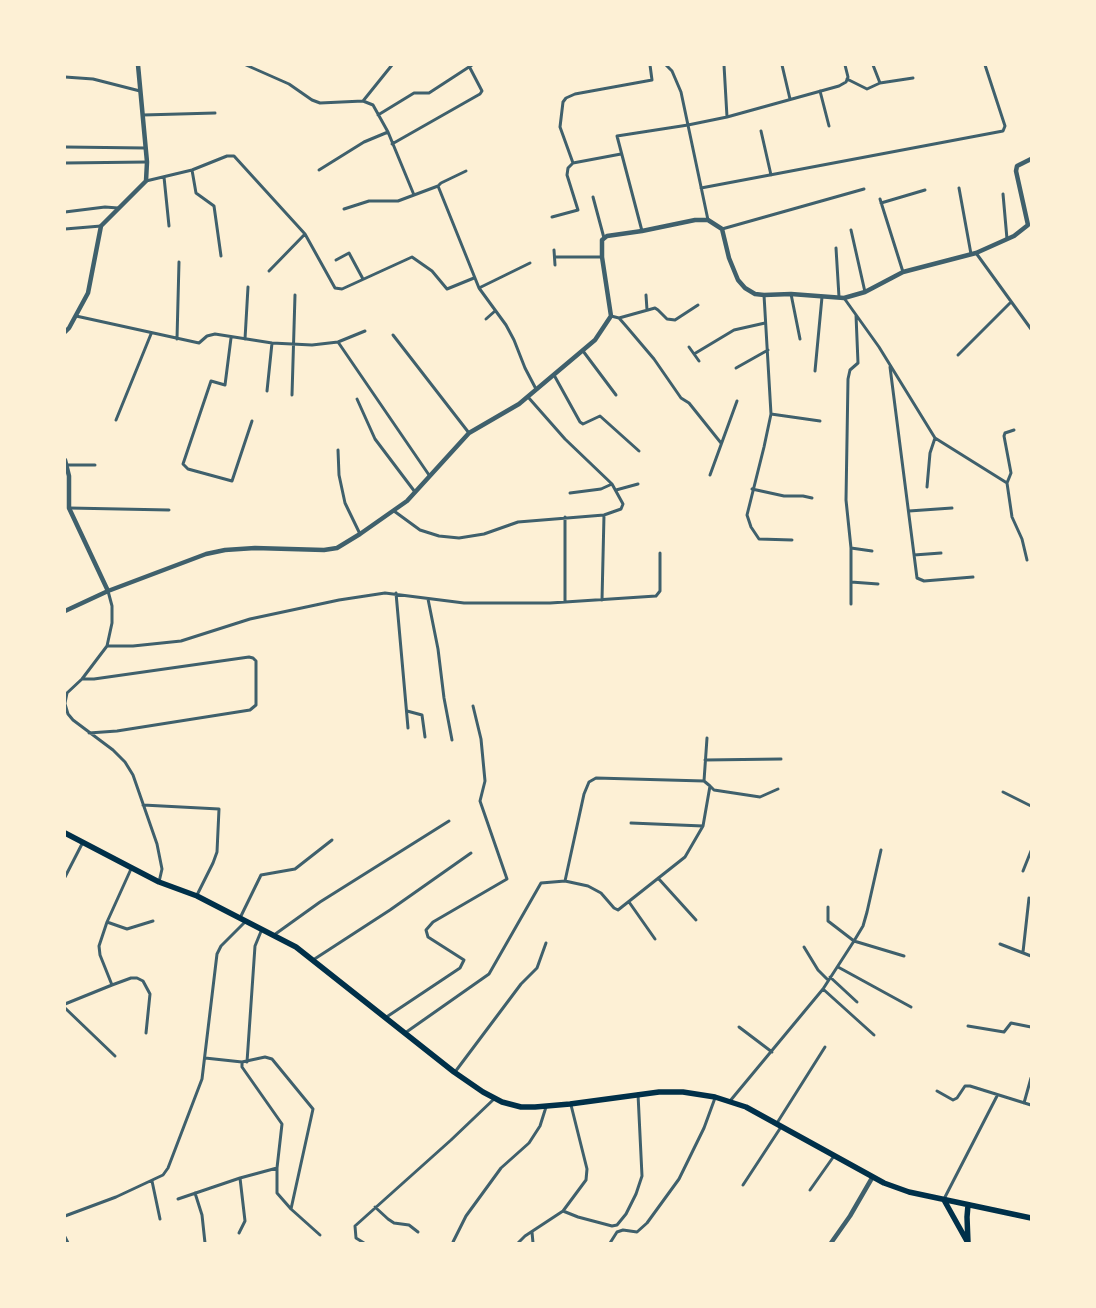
<!DOCTYPE html>
<html>
<head>
<meta charset="utf-8">
<style>
  body { margin:0 }
  #map { position:relative; width:1096px; height:1308px; overflow:hidden; background:#fdf0d5; font-family:"DejaVu Sans",sans-serif }
  canvas { display:block }
  .frame { position:absolute; inset:0; border:66px solid #fdf0d5; pointer-events:none }
</style>
</head>
<body>
<div id="map">
<canvas width="1096" height="1308"></canvas>
<div class="frame"></div>
</div>
<script>
const c = document.querySelector('canvas').getContext('2d');
c.lineJoin = 'round';
function poly(rows) {
  const path = new Path2D();
  for (const r of rows) {
    path.moveTo(r[0], r[1]);
    for (let i = 2; i < r.length; i += 2) path.lineTo(r[i], r[i + 1]);
  }
  return path;
}
function strokePath(path, color, width, dash) {
  c.strokeStyle = color;
  c.lineWidth = width;
  c.lineCap = dash ? 'butt' : 'round';
  c.setLineDash(dash || []);
  c.stroke(path);
}
const minor = poly([
  [246,65,289,84,312,100,320,103,363,101,373,105,388,132,414,195,438,186,479,288,506,325,514,340,525,368,536,389],
  [666,65,672,71,681,92,708,220],
  [782,65,790,99],
  [873,65,880,83],
  [65,77,93,79,140,91],
  [847,79,867,89,880,83,913,78],
  [820,91,829,126],
  [363,101,392,65],
  [143,115,215,113],
  [378,115,414,93,429,93,472,65],
  [727,117,839,86,846,82,848,77,845,65],
  [761,131,771,175],
  [392,144,480,94,482,91,470,68],
  [65,147,145,148],
  [621,154,573,163,560,127,563,102,566,98,575,94,652,80,650,65],
  [65,163,147,162],
  [192,170,196,193,214,206,221,256],
  [319,170,364,142,388,132],
  [164,177,169,226],
  [146,181,192,170,227,156,234,156,305,234,335,288,342,289,412,257,432,271,447,289,474,278],
  [438,186,441,183,466,171],
  [701,188,1003,131,1005,126,985,65],
  [959,188,971,254],
  [1003,194,1007,239],
  [593,197,604,238],
  [880,199,903,272],
  [881,203,925,190],
  [344,209,369,201,398,201,414,195],
  [65,212,105,207,118,208],
  [552,217,578,210,567,175,568,168,573,163],
  [65,229,101,226],
  [722,229,864,189],
  [851,230,865,292],
  [642,231,617,136,688,125,727,117,724,65],
  [836,248,839,297],
  [554,250,555,265],
  [976,253,1031,329],
  [555,257,602,257],
  [336,260,349,253,363,279],
  [269,271,305,234],
  [479,288,530,263],
  [791,294,800,339],
  [646,295,647,310],
  [764,295,771,414,764,447,747,515,751,527,759,539,792,540],
  [844,298,879,347,935,438,1007,483,1011,473,1004,436,1005,433,1014,430],
  [76,316,199,343,207,336,215,334,272,343,312,345,338,342,365,331],
  [611,316,619,318,626,326,654,359,681,398,689,403,721,443],
  [619,318,655,308,658,310,667,319,675,320,698,305],
  [486,319,495,311],
  [393,335,469,433],
  [231,338,225,385,211,381,183,464,188,469,232,481,252,421],
  [177,339,179,262],
  [245,339,248,287],
  [338,342,429,475],
  [689,347,699,361],
  [583,351,616,395],
  [694,354,734,330,765,323],
  [958,355,1010,303],
  [890,367,917,578,924,581,973,577],
  [736,368,768,350],
  [815,371,822,297],
  [554,375,580,422,583,424,600,416,639,451],
  [267,391,272,343],
  [292,395,295,295],
  [357,399,375,439,415,492],
  [771,414,820,421],
  [116,420,151,334],
  [338,450,339,475,345,503,360,534],
  [66,465,95,465],
  [710,475,737,401],
  [1007,483,1012,517,1022,539,1027,560],
  [927,487,930,453,935,438],
  [752,489,784,496,803,496,812,498],
  [616,490,638,484],
  [570,493,601,489,612,484],
  [69,508,169,510],
  [394,511,420,530,439,536,459,538,484,534,518,522,604,515,621,509,623,504,612,484,565,439,528,397],
  [909,511,952,508],
  [565,517,565,602],
  [851,548,872,551],
  [914,555,941,553],
  [851,582,878,584],
  [396,593,408,728],
  [428,599,438,649,444,698,452,740],
  [602,600,604,515],
  [851,604,851,548,846,500,848,379,850,370,858,363,856,315],
  [107,646,133,646,181,641,250,619,339,600,385,593,464,603,550,603,656,596,660,591,660,553],
  [82,679,94,679,249,657,253,658,256,661,256,705,250,710,117,731,89,733],
  [65,703,67,693,82,679,107,646,112,623,112,606,108,591],
  [65,704,68,714,73,720,113,750,125,762,133,775,157,844,162,869,159,882],
  [407,711,422,715,425,737],
  [705,760,781,759],
  [710,786,714,790,760,797,778,789],
  [1003,792,1031,806],
  [143,805,219,809,217,852,213,863,197,895],
  [631,823,703,826],
  [1023,871,1031,851],
  [65,877,83,842],
  [658,878,696,920],
  [565,881,584,794,589,782,596,778,704,781],
  [629,902,655,939],
  [828,907,828,921,854,941,904,956],
  [240,918,261,875,295,869,332,840],
  [107,922,127,929,153,921],
  [274,935,320,902,449,821],
  [1000,944,1031,956],
  [804,947,818,970,828,980],
  [1023,952,1029,898],
  [313,960,390,910,471,853],
  [838,967,911,1007],
  [830,977,857,1002],
  [112,985,131,978,137,978,143,981,150,994,146,1033],
  [823,989,874,1035],
  [65,1004,112,985,100,955,99,946,107,922,131,869],
  [65,1008,115,1056],
  [385,1018,460,968,464,960,428,937,426,930,433,922,507,879,480,801,485,781,481,739,473,706],
  [968,1026,1004,1032,1011,1023,1031,1027],
  [739,1027,772,1052],
  [405,1033,489,974,541,883,565,881,588,886,601,893,614,908,618,910,685,857,703,826,710,786,704,781,707,738],
  [205,1058,242,1062,265,1057,272,1059,313,1109,291,1209],
  [242,1062,242,1067,282,1124,277,1168,277,1193,291,1209,320,1235],
  [247,1062,255,946,262,929],
  [455,1072,521,984,537,968,546,943],
  [937,1091,953,1100,957,1098,965,1086,970,1086,1031,1105],
  [730,1101,823,989,854,941,863,926,867,912,881,850],
  [1024,1103,1031,1078],
  [777,1123,825,1047],
  [152,1181,160,1219],
  [743,1185,781,1127],
  [810,1190,834,1156],
  [195,1193,202,1215,205,1243],
  [178,1199,240,1178,277,1168],
  [944,1199,997,1096],
  [375,1207,388,1219,394,1223,409,1225,418,1232],
  [563,1211,578,1217,612,1226,617,1225,626,1214,636,1194,642,1176,638,1094],
  [65,1216,116,1197,163,1175,168,1168,202,1079,217,954,221,946,245,922],
  [532,1232,533,1243],
  [239,1233,245,1221,240,1178],
  [65,1237,68,1243],
  [453,1242,466,1216,501,1168,529,1143,540,1126,546,1107],
  [364,1243,356,1238,355,1226,451,1140,494,1099],
  [518,1243,525,1236,563,1211,586,1180,587,1169,571,1105],
  [610,1243,617,1232,623,1230,637,1232,647,1223,679,1179,704,1128,715,1098]
]);
const tertiary = poly([
  [65,332,69,328,88,293,101,226,146,181,147,162,138,65],
  [65,460,69,476,69,508,108,591],
  [65,611,108,591,206,554,225,550,255,548,324,550,337,548,360,534,407,501,469,433,519,404,595,340,611,316,602,257,602,240,607,236,642,231,695,220,708,220,722,229,729,258,738,280,745,288,755,294,764,295,791,294,844,298,865,292,903,272,976,253,1014,236,1028,225,1016,171,1017,166,1031,159],
  [831,1243,850,1216,872,1178]
]);
const primary = poly([
  [65,833,132,868,159,882,197,896,296,947,454,1072,483,1092,502,1102,521,1107,535,1107,570,1104,659,1092,683,1092,715,1097,746,1107,884,1183,909,1192,1031,1218],
  [944,1200,968,1243],
  [968,1205,967,1217,968,1243]
]);
strokePath(minor, '#3f606c', 3);
strokePath(tertiary, '#3f606c', 4.5);
strokePath(primary, '#003049', 5.5);
</script>
</body>
</html>
